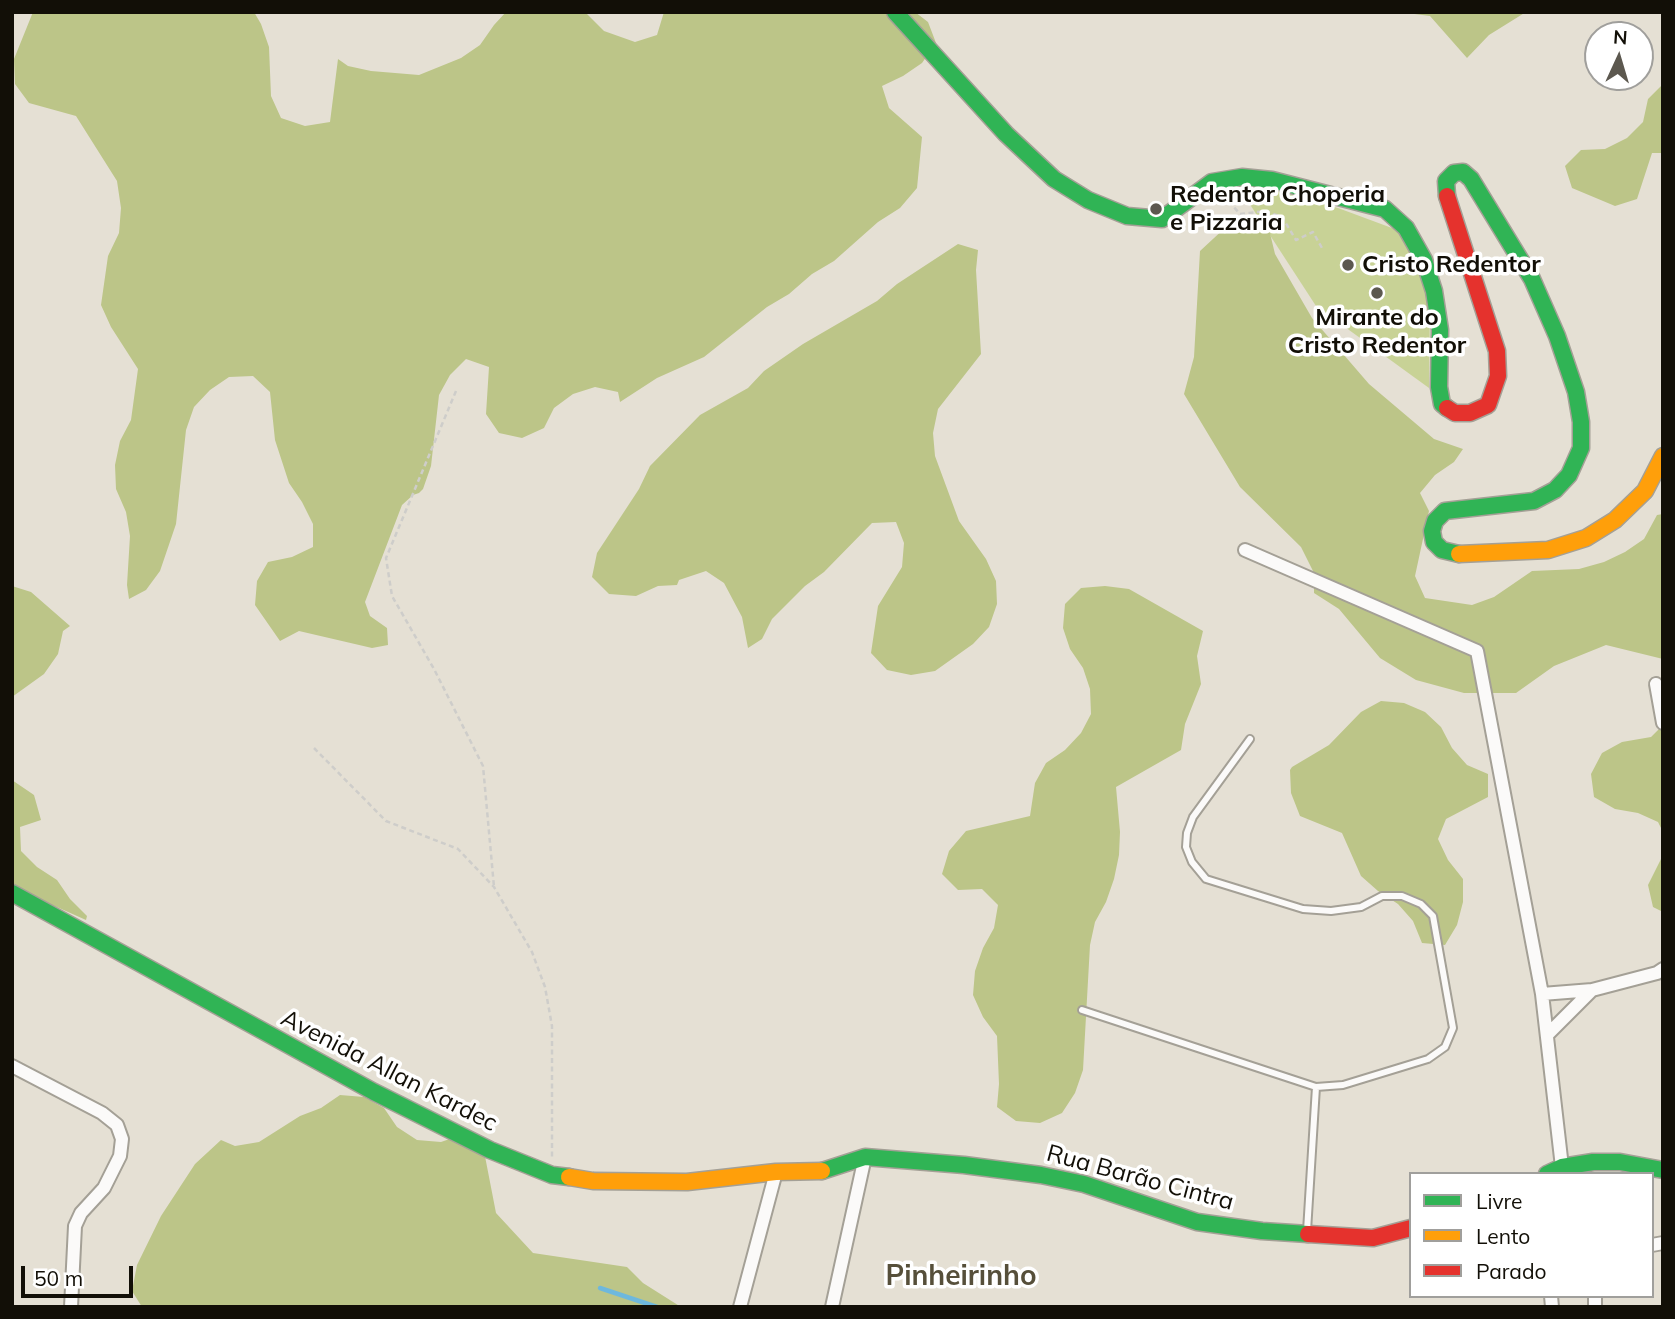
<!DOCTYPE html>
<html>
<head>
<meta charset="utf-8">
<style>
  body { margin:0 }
  #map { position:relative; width:1675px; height:1319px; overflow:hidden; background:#e5e0d4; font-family:Mulish,sans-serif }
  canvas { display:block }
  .frame { position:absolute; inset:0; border:14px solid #120f07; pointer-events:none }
  .legend { position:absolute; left:1409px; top:1172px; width:245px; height:126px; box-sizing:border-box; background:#fff; border:2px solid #a09f9c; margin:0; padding:9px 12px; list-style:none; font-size:21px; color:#120f07 }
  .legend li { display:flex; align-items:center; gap:14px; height:35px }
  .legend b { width:35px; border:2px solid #a09f9c }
  .north { position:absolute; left:1584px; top:21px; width:70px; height:70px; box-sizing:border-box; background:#fff; border:2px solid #a09f9c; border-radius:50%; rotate:4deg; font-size:19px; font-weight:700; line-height:28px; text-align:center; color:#120f07 }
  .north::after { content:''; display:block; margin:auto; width:24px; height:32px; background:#5c584f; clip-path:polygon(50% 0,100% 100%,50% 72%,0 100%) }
  .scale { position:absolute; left:21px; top:1266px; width:112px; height:32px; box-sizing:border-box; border:4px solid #120f07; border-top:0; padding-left:9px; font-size:21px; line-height:24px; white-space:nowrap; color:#120f07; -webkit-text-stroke:5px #fff; paint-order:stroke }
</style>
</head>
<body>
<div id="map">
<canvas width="1675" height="1319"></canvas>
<div class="frame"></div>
<ul class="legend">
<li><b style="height:9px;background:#30b455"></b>Livre</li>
<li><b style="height:9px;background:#ff9f0a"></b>Lento</li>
<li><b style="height:9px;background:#e5322d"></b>Parado</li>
</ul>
<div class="north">N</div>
<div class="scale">50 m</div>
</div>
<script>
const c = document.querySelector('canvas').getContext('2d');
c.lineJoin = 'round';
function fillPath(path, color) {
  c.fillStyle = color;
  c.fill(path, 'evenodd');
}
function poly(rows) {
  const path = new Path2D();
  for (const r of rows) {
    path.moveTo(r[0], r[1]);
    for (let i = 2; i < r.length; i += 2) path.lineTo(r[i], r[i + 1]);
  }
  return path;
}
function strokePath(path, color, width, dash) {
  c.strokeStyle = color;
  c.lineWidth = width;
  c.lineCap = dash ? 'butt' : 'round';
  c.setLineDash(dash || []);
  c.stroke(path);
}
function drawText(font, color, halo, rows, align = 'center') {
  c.font = font + ' Mulish,sans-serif';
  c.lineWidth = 7;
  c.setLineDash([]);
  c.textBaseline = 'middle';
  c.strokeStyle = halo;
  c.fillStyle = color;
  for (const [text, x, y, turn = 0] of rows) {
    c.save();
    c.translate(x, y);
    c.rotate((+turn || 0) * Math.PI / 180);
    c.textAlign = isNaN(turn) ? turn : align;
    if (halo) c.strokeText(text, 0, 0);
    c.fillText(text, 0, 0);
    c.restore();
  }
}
const green = poly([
  [1238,186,1266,188,1338,208,1400,231,1430,299,1429,388,1316,306]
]);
const forest = poly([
  [33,12,254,12,261,24,269,47,271,96,281,118,305,126,330,122,338,59,348,66,371,71,419,75,461,58,480,45,494,25,506,12,585,12,604,31,635,42,657,35,664,12,915,12,928,22,936,43,922,63,903,76,882,86,889,108,922,137,917,188,900,208,878,222,834,261,812,274,789,294,767,307,704,357,657,378,620,402,618,392,595,387,573,394,554,408,544,428,522,438,499,433,486,414,489,367,466,359,450,375,439,395,431,466,423,489,419,493,413,495,402,505,365,602,370,616,387,628,388,645,372,648,299,631,280,641,255,605,257,581,268,562,292,557,313,547,313,524,302,502,289,483,275,440,270,392,253,376,229,377,210,390,194,407,186,430,176,524,160,571,146,590,129,599,127,585,130,536,126,512,116,489,115,465,120,441,131,420,138,369,111,327,101,305,108,256,119,233,121,208,117,181,76,116,29,103,15,84,14,59],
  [1399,12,1526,12,1489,35,1467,58,1430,16],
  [1663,84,1663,153,1652,153,1637,199,1615,206,1572,188,1565,166,1581,150,1605,149,1627,138,1643,122,1648,99],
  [1268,225,1275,254,1312,318,1369,384,1434,439,1463,449,1454,462,1435,475,1420,493,1429,511,1415,576,1425,598,1472,605,1494,597,1532,571,1579,569,1604,562,1625,552,1644,539,1657,515,1663,514,1663,659,1606,645,1554,666,1516,693,1464,693,1416,680,1380,658,1339,609,1314,593,1314,573,1301,547,1240,487,1184,394,1194,357,1200,251,1227,226],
  [958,244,978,250,976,270,981,354,938,409,933,433,935,456,959,521,986,559,996,581,997,604,989,627,973,644,935,671,911,675,887,670,871,653,878,606,902,567,904,543,896,522,872,523,824,572,805,586,772,619,762,639,748,648,742,617,724,583,706,571,679,580,677,585,658,586,636,596,609,594,592,577,597,553,639,489,650,466,700,415,748,388,764,371,803,344,877,301,897,284],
  [12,586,31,592,70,626,63,631,58,654,44,674,12,697],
  [1105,586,1129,589,1203,631,1197,656,1201,684,1185,724,1181,750,1116,787,1120,832,1119,855,1114,879,1106,902,1095,922,1090,945,1083,1070,1075,1093,1062,1113,1040,1123,1016,1121,997,1107,999,1084,997,1036,983,1017,973,995,975,971,983,948,994,928,998,905,982,889,958,890,942,874,949,851,966,831,1030,816,1035,783,1046,763,1065,750,1081,733,1091,714,1090,689,1083,668,1070,649,1063,628,1065,604,1081,588],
  [1381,701,1404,703,1425,712,1441,727,1452,748,1467,765,1488,774,1488,797,1446,819,1438,839,1448,860,1463,879,1463,902,1457,925,1445,945,1422,943,1413,921,1398,904,1378,891,1361,876,1342,833,1300,816,1291,793,1290,770,1292,767,1329,745,1361,712],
  [1663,725,1663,832,1658,822,1638,813,1615,809,1594,797,1591,774,1602,753,1622,742,1651,737],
  [12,780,34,795,41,820,20,827,21,851,37,867,57,880,70,899,87,916,86,920,12,887],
  [1663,855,1663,912,1653,907,1648,885],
  [340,1095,364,1097,384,1108,397,1127,417,1140,441,1142,464,1134,483,1146,496,1213,533,1253,627,1267,643,1283,681,1307,142,1307,132,1291,137,1265,161,1216,195,1164,221,1140,235,1146,259,1142,300,1116,321,1108]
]);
const stream = poly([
  [600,1288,657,1307]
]);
const path = poly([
  [1223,195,1240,214,1265,211,1282,217,1296,240,1313,232,1322,248],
  [456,391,386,558,392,596,434,669,483,766,494,887],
  [314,748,386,821,458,849,494,887,532,952,545,987,552,1026,552,1158]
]);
const lane = poly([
  [1082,1010,1316,1087,1343,1085,1428,1059,1445,1047,1453,1028,1433,916,1421,904,1402,896,1382,896,1361,907,1331,911,1303,909,1206,879,1192,862,1186,847,1187,833,1193,817,1250,739],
  [1307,1231,1316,1087]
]);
const street = poly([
  [1245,550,1477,651,1542,994,1562,1167],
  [1656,684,1663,723],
  [1542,994,1592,990,1657,973,1663,969],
  [1547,1035,1592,990],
  [12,1066,102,1113,117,1125,122,1139,120,1156,104,1188,81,1213,75,1226,71,1307],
  [1652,1245,1663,1243],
  [1551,1296,1552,1307],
  [1595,1296,1595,1307],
  [740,1307,776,1172],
  [832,1307,865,1157]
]);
const fast = poly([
  [895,12,1006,134,1054,179,1088,200,1127,216,1162,219,1212,182,1242,177,1272,180,1385,209,1406,228,1424,260,1434,291,1440,330,1439,387,1442,404,1447,408],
  [1447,196,1446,181,1454,173,1463,172,1471,179,1532,279,1557,336,1576,392,1581,422,1581,448,1569,475,1555,490,1534,501,1445,511,1435,521,1432,531,1434,542,1442,550,1459,554],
  [12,893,374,1092,490,1150,552,1175,569,1177],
  [822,1171,865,1157,964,1165,1041,1175,1084,1184,1197,1222,1262,1231,1308,1234],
  [1547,1174,1562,1167,1593,1162,1620,1162,1663,1170]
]);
const slow = poly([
  [1459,554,1548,550,1586,538,1615,520,1645,491,1663,456],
  [569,1177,593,1181,687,1182,776,1172,822,1171]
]);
const jam = poly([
  [1447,196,1497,351,1498,376,1488,405,1470,413,1455,413,1447,408],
  [1308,1234,1373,1238,1411,1228]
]);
const markers = [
  [1156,209,7,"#5c584f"],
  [1348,265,7,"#5c584f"],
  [1377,293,7,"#5c584f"]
];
const poiNames = [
  ["Redentor Choperia",1170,195],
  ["e Pizzaria",1170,223],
  ["Cristo Redentor",1362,265],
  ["Mirante do",1377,318,"center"],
  ["Cristo Redentor",1377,346,"center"]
];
const streetNames = [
  ["Avenida Allan Kardec",389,1071,27],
  ["Rua Barão Cintra",1140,1178,15]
];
const quarterNames = [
  ["Pinheirinho",961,1277]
];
fillPath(green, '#c8d296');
fillPath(forest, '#bcc588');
strokePath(stream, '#6eb8dd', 4.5);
strokePath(lane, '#a4a096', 10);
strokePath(street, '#a4a096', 16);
strokePath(fast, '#a4a096', 19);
strokePath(slow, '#a4a096', 19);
strokePath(jam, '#a4a096', 19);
strokePath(path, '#cecdca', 2.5, [5, 3.5]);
strokePath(lane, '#fbfaf9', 6);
strokePath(street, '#fbfaf9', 12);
strokePath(fast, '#30b455', 16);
strokePath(slow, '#ff9f0a', 16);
strokePath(jam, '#e5322d', 16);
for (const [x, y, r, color] of markers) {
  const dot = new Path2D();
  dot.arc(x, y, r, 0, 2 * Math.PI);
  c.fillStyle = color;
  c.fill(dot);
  strokePath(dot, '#fff', 2.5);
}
drawText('bold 24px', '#120f07', '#fff', poiNames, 'left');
drawText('24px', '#120f07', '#fff', streetNames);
drawText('bold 28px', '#564f3a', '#fff', quarterNames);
</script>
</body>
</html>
